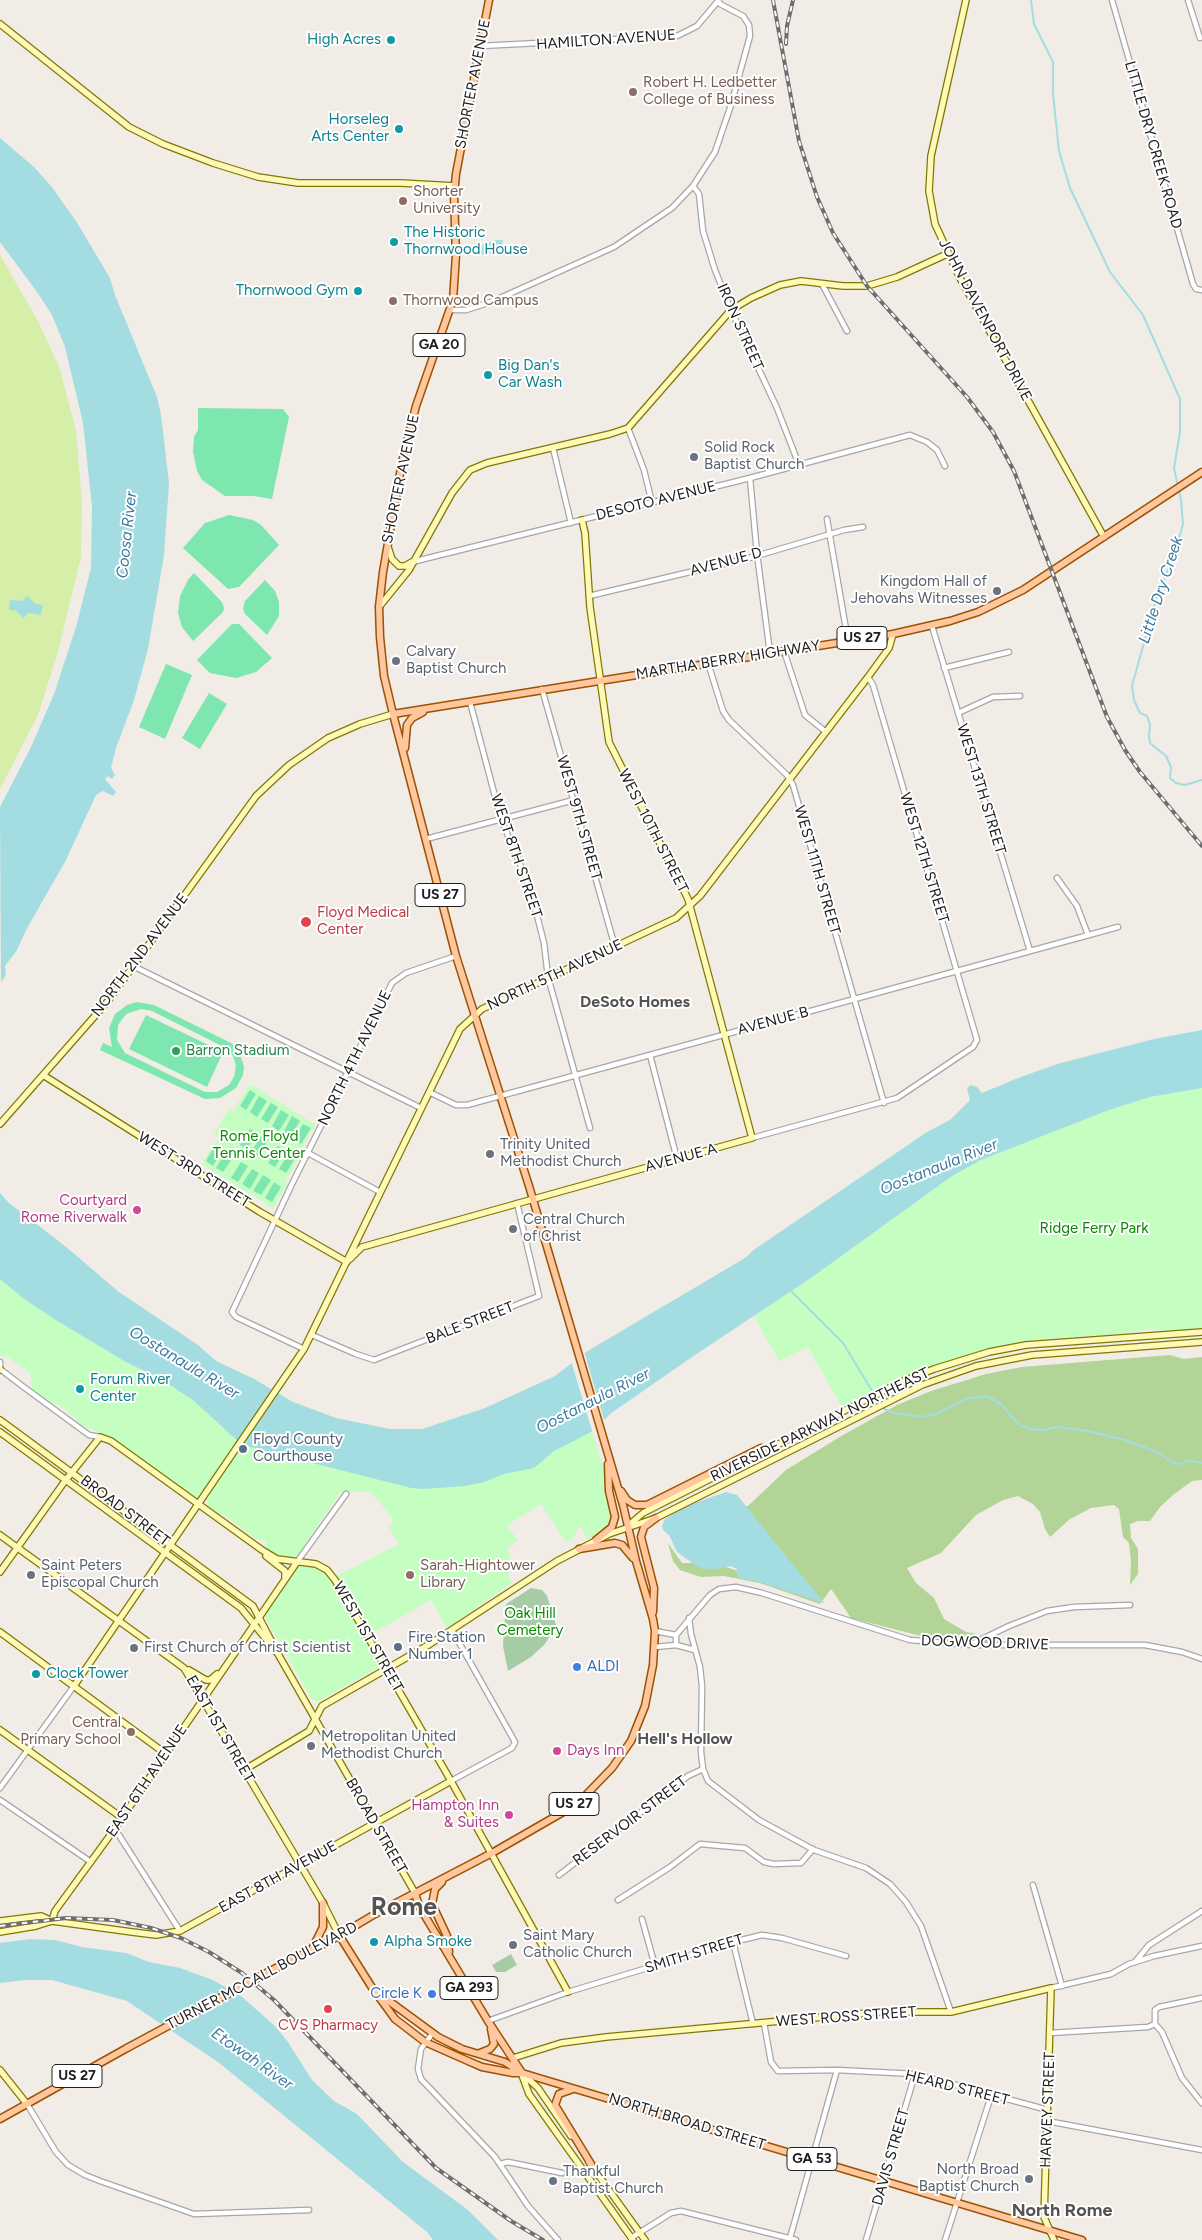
<!DOCTYPE html>
<html>
<head>
<meta charset="utf-8">
<style>
  body { margin:0 }
  canvas { display:block; background:#f1ece6 }
</style>
</head>
<body>
<canvas width="1202" height="2240"></canvas>
<script>
const c = document.querySelector('canvas').getContext('2d');
c.lineJoin = 'round';
function fillPath(path, color) {
  c.fillStyle = color;
  c.fill(path, 'evenodd');
}
function poly(rows) {
  const path = new Path2D();
  for (const r of rows) {
    path.moveTo(r[0], r[1]);
    for (let i = 2; i < r.length; i += 2) path.lineTo(r[i], r[i + 1]);
  }
  return path;
}
function strokePath(path, color, width, dash) {
  c.strokeStyle = color;
  c.lineWidth = width;
  c.lineCap = dash ? 'butt' : 'round';
  c.setLineDash(dash || []);
  c.stroke(path);
}
function drawText(font, color, halo, rows, align = 'center') {
  c.font = font + ' Figtree,sans-serif';
  c.lineWidth = 4;
  c.setLineDash([]);
  c.textBaseline = 'middle';
  c.strokeStyle = halo;
  c.fillStyle = color;
  for (const [text, x, y, turn = 0] of rows) {
    c.save();
    c.translate(x, y);
    c.rotate((+turn || 0) * Math.PI / 180);
    c.textAlign = isNaN(turn) ? turn : align;
    if (halo) c.strokeText(text, 0, 0);
    c.fillText(text, 0, 0);
    c.restore();
  }
}
const grass = poly([
  [0,255,39,323,60,369,76,431,82,502,81,557,58,652,38,715,0,789]
]);
const forest = poly([
  [1170,1355,1184,1359,1202,1357,1202,1480,1192,1481,1173,1495,1160,1507,1150,1521,1138,1521,1130,1524,1131,1538,1138,1549,1138,1574,1130,1585,1131,1562,1129,1543,1123,1537,1119,1509,1114,1505,1091,1508,1070,1519,1050,1537,1045,1529,1040,1512,1033,1504,1018,1496,1003,1500,976,1515,941,1553,907,1568,916,1583,934,1598,944,1619,966,1632,978,1634,963,1637,925,1637,851,1618,831,1589,820,1604,760,1583,724,1576,701,1577,680,1570,673,1561,668,1543,682,1563,714,1563,741,1572,734,1508,748,1506,786,1470,843,1435,897,1405,931,1391,986,1374,1022,1367]
]);
const cemetery = poly([
  [531,1588,542,1590,547,1596,556,1625,545,1644,531,1657,508,1671,503,1646,506,1604],
  [511,1954,517,1965,505,1972,496,1972,492,1965]
]);
const park = poly([
  [250,1084,316,1125,299,1152,301,1155,285,1181,287,1185,273,1208,202,1164,215,1142,221,1139,214,1134,229,1109,235,1112,235,1108],
  [1202,1088,1202,1328,1165,1332,1153,1329,1120,1334,1057,1338,1003,1345,952,1359,889,1385,888,1382,842,1407,808,1347,779,1361,754,1316,811,1278,952,1176,981,1160,1109,1110,1150,1097],
  [0,1274,316,1441,460,1468,584,1405,604,1470,613,1514,611,1522,603,1532,587,1539,580,1525,573,1538,567,1543,541,1504,507,1525,518,1541,508,1547,510,1571,508,1575,512,1583,447,1628,431,1600,371,1634,337,1576,399,1544,389,1527,392,1525,392,1519,377,1498,368,1492,340,1492,297,1557,293,1559,278,1556,269,1551,266,1547,266,1541,262,1539,256,1539,224,1515,213,1510,208,1506,207,1500,196,1496,193,1497,106,1435,78,1424,76,1418,57,1404,52,1404,32,1389,30,1373,8,1357,3,1358,0,1355],
  [304,1565,320,1569,333,1581,381,1666,317,1702,311,1698,265,1617,266,1613,292,1574,298,1566]
]);
const pitch = poly([
  [198,408,283,409,289,417,272,499,254,496,225,496,202,480,197,471,193,452,194,437,198,430],
  [229,515,253,520,261,525,279,545,239,587,228,589,183,548,205,523],
  [194,573,222,602,224,608,223,612,193,641,182,627,178,613,180,596,188,580],
  [265,580,275,591,279,602,279,616,267,635,245,614,243,609,245,601],
  [232,624,239,624,272,658,256,672,236,678,210,673,197,660],
  [166,664,192,675,165,739,139,727],
  [209,693,227,704,200,749,182,738],
  [137,1002,154,1005,231,1043,239,1051,244,1067,243,1075,236,1088,220,1098,205,1099,100,1050,103,1043,112,1047,109,1028,115,1014,127,1005],
  [141,1009,152,1011,226,1048,233,1056,236,1066,234,1077,229,1085,217,1092,205,1092,125,1053,117,1040,118,1025,126,1014],
  [146,1015,223,1052,207,1087,129,1049],
  [250,1090,256,1094,246,1110,240,1106],
  [259,1096,267,1101,257,1117,250,1112],
  [271,1103,278,1107,268,1123,261,1119],
  [281,1110,289,1115,279,1131,272,1126],
  [292,1116,300,1121,290,1137,283,1133],
  [303,1124,311,1128,301,1144,294,1140],
  [250,1129,257,1133,247,1149,240,1145],
  [261,1136,268,1140,258,1156,251,1152],
  [215,1145,222,1150,213,1166,206,1161],
  [278,1146,285,1151,275,1167,268,1163],
  [226,1152,233,1157,223,1172,216,1168],
  [289,1153,296,1157,286,1173,279,1169],
  [241,1162,248,1166,238,1182,231,1178],
  [252,1169,259,1173,250,1189,242,1184],
  [263,1175,271,1180,261,1195,253,1191],
  [274,1182,281,1187,272,1202,265,1198]
]);
const water = poly([
  [0,138,34,167,51,186,76,221,110,278,115,295,157,397,161,415,169,483,164,555,148,649,134,700,116,748,111,768,115,775,112,779,108,776,105,779,116,792,113,796,103,791,96,795,66,860,26,930,17,950,5,966,6,975,1,982,0,807,32,745,54,694,76,627,91,568,92,507,83,423,65,347,52,315,37,292,0,242],
  [496,240,503,240,502,247,487,255,482,255,480,251,483,244],
  [27,596,36,604,43,605,41,615,28,613,23,618,15,610,9,610,10,600,22,601],
  [1202,1030,1202,1088,1150,1097,1109,1110,981,1160,952,1176,811,1278,689,1359,610,1414,595,1430,554,1451,534,1468,504,1474,484,1482,465,1486,423,1489,411,1488,242,1445,193,1400,159,1378,126,1362,54,1319,23,1298,0,1279,0,1193,9,1203,65,1246,119,1292,198,1345,216,1361,254,1379,293,1402,336,1418,390,1429,422,1429,485,1408,555,1376,586,1352,745,1258,755,1249,927,1132,950,1120,970,1100,967,1089,970,1085,977,1087,982,1093,1018,1078,1057,1064,1154,1039],
  [726,1492,737,1495,824,1603,757,1581,741,1579,737,1575,737,1569,730,1566,712,1570,698,1567,677,1552,669,1535,663,1530,662,1526,665,1519,686,1506],
  [30,1939,55,1940,82,1947,126,1953,149,1962,180,1968,213,1980,241,1996,276,2027,288,2042,312,2080,334,2101,357,2114,403,2162,468,2210,498,2240,433,2240,427,2232,218,2062,127,2001,52,1980,25,1980,0,1983,0,1943]
]);
const pier = poly([
  [584,1351,605,1423,593,1434,571,1361]
]);
const stream = poly([
  [1031,0,1034,24,1053,62,1053,94,1059,151,1070,188,1110,272,1143,315,1180,399,1180,432,1174,468,1181,500,1183,524,1176,550,1157,596,1132,686,1134,700,1140,713,1147,716,1150,725,1149,736,1150,743,1166,756,1171,767,1170,778,1176,783,1185,785,1202,780],
  [792,1292,843,1343,880,1404],
  [882,1408,894,1413,921,1417,936,1414,965,1399,986,1396,1000,1403,1018,1424,1029,1429,1043,1430,1057,1427,1088,1431,1125,1440,1157,1452,1173,1463,1181,1464,1188,1460,1202,1463]
]);
const street = poly([
  [1112,0,1193,284,1196,289,1202,290],
  [1188,0,1200,38],
  [480,46,677,36,697,26,718,1],
  [693,186,699,194,703,231,715,270,731,310,777,408,799,465],
  [822,284,847,331],
  [451,310,466,310,491,302,614,247,672,208,693,186,715,152,731,105,750,36,749,25,743,16,720,4,718,0],
  [628,428,644,470,652,503],
  [553,448,571,523],
  [750,478,757,554,770,653],
  [827,519,848,641],
  [412,562,750,478,910,435,927,442,937,450,945,466],
  [589,596,753,557,844,530,863,527],
  [932,626,1030,951],
  [784,651,805,715,826,732],
  [708,663,723,711,729,720,787,775,793,785,884,1103],
  [944,668,1009,652],
  [542,689,615,947],
  [470,702,501,819,530,888,544,943,548,977,590,1128],
  [958,713,993,697,1020,696],
  [426,839,574,800],
  [1057,878,1077,906,1088,935],
  [133,966,421,1108],
  [650,1055,677,1159],
  [429,1092,456,1105,467,1105,1118,927],
  [752,1138,897,1098,973,1047,977,1040,873,685,868,677],
  [308,1153,380,1192],
  [312,1335,356,1354,374,1360,539,1296,517,1203],
  [304,1349,236,1317,232,1312,292,1184,392,983,406,973,456,956],
  [0,1362,0,1369,25,1388,89,1435,100,1437],
  [297,1562,346,1494],
  [689,1618,691,1634,700,1667,702,1686,701,1752,703,1769,708,1781,759,1820,814,1850,866,1868,890,1884,906,1902,921,1926,951,2012],
  [655,1631,676,1635,676,1645],
  [676,1635,710,1595,719,1589,736,1587,762,1593,910,1640,972,1645,1145,1645,1182,1652,1202,1659],
  [974,1643,1009,1626,1047,1611,1074,1607,1130,1605],
  [655,1647,676,1645,695,1650],
  [451,1781,512,1748,515,1742,452,1630],
  [0,1788,74,1686],
  [0,1800,91,1862],
  [115,1829,180,1931],
  [559,1875,688,1776,703,1769],
  [1033,1885,1062,1986],
  [618,1900,670,1867,700,1844,745,1848,764,1862,774,1864,801,1863,813,1849],
  [642,1919,655,1966],
  [733,1942,753,2024],
  [1135,1962,1149,1945,1202,1911],
  [1051,1988,1111,1974,1129,1964,1154,1956,1202,1946],
  [488,2021,568,1992,733,1942,762,1935,782,1938,846,1956],
  [764,2023,771,2062,778,2071,837,2070,915,2074,1048,2110],
  [1155,2024,1162,2032,1182,2078,1202,2103],
  [1050,2033,1148,2027,1155,2024,1155,2010,1159,2007,1202,1998],
  [432,2034,421,2049,418,2069,421,2079,495,2157,528,2206,558,2240],
  [27,2104,56,2152,68,2165,85,2175,100,2181,194,2214,309,2210],
  [1047,2121,1202,2150],
  [500,2164,508,2162,562,2173],
  [631,2238,671,2213,681,2211,796,2240],
  [790,2238,837,2070],
  [866,2240,915,2074],
  [945,2240,991,2096]
]);
const secondary = poly([
  [966,0,931,156,929,191,935,224,960,278,1104,537],
  [0,24,129,127,163,144,213,163,258,177,298,183,401,183,455,186],
  [388,547,392,559,399,566,405,566,412,562],
  [379,607,409,570,452,493,470,470,487,463,610,434,628,428,731,310,751,298,780,285,801,281,843,286,867,286,897,277,947,254],
  [43,1075,260,1212,347,1262],
  [0,1124,108,1001,256,796,289,765,328,738,360,724,393,714],
  [350,1259,362,1247,752,1138,688,899,609,742,590,607,585,533,582,520],
  [0,1370,0,1369],
  [0,1420,253,1606,275,1648],
  [0,1432,241,1608,278,1654,415,1893],
  [629,1525,643,1513,899,1383,934,1369,989,1352,1026,1345,1202,1332],
  [0,1535,184,1668,323,1903,339,1935],
  [266,1556,285,1571,285,1577],
  [0,1572,65,1481,100,1437,111,1441,262,1550,277,1559,316,1564,327,1570,335,1580,451,1781,568,1992],
  [0,1632,166,1754],
  [189,1670,206,1680,210,1680,217,1674],
  [74,1686,304,1349,460,1029,482,1009,676,918,689,906,700,896,868,677,889,648,893,634],
  [0,1730,121,1817],
  [244,1770,309,1731,322,1706,430,1644,557,1561,609,1534,656,1518,922,1385,976,1366,1032,1355,1202,1342],
  [0,1921,41,1916,52,1921,132,1932,156,1935,180,1931,451,1781],
  [52,1921,55,1911,111,1834,297,1562],
  [0,1932,36,1926,52,1921],
  [513,2058,561,2043,606,2037,879,2012,951,2012,1051,1988,1044,2217,1054,2240],
  [0,2070,27,2104],
  [522,2073,538,2088,571,2136],
  [522,2075,529,2094,633,2240],
  [589,2162,645,2240]
]);
const primary = poly([
  [393,714,893,634,950,621,978,612,1023,590,1202,472],
  [405,748,407,725,412,718,423,712],
  [621,1491,627,1500,635,1505,647,1505,761,1448,767,1449],
  [596,1540,612,1527,615,1517,609,1491,608,1464],
  [579,1549,615,1543,622,1545,633,1558],
  [653,1612,654,1588,641,1537,644,1527,656,1518],
  [442,1882,435,1889,432,1904,447,1936,449,1952],
  [415,1893,419,1906,488,2021,522,2073],
  [339,1935,371,1986,395,2019,425,2042,468,2061,482,2067,513,2073,522,2073,552,2082,1082,2240],
  [312,1949,323,1927,323,1903],
  [270,1971,330,1941,375,1914,492,1853,565,1811,585,1796,612,1768,631,1741,645,1706,653,1665,655,1631,653,1619,636,1561,623,1505,529,1186,456,956,393,714,384,676,380,637,379,607,383,572,402,462,416,406,453,300,456,255,454,195,456,174,489,0],
  [378,1993,438,2037,462,2049,505,2062,519,2071],
  [480,2053,490,2049,494,2044,491,2029],
  [573,2089,559,2094,555,2105,591,2164],
  [0,2119,127,2048]
]);
const rail = poly([
  [773,0,799,141,817,197,833,233,867,286,967,397,993,432,1014,471,1107,717,1125,750,1140,772,1202,846],
  [786,44,787,26,793,0],
  [0,1926,66,1918,113,1920,151,1928,181,1938,209,1952,242,1973,274,2000,436,2168,511,2221,543,2240]
]);
const primaryBridge = poly([
  [127,2048,270,1971]
]);
const markers = [
  [391,40,5,"#0f9aa8"],
  [633,92,5,"#8d6e63"],
  [399,129,5,"#0f9aa8"],
  [403,201,5,"#8d6e63"],
  [394,242,5,"#0f9aa8"],
  [358,291,5,"#0f9aa8"],
  [393,301,5,"#8d6e63"],
  [488,375,5,"#0f9aa8"],
  [694,457,5,"#6b7280"],
  [997,591,5,"#6b7280"],
  [396,661,5,"#6b7280"],
  [306,922,6,"#e0444e"],
  [176,1051,5,"#2e9e5b"],
  [490,1154,5,"#6b7280"],
  [137,1210,5,"#d1479c"],
  [513,1229,5,"#6b7280"],
  [80,1389,5,"#0f9aa8"],
  [243,1449,5,"#5c6f8a"],
  [31,1575,5,"#6b7280"],
  [410,1575,5,"#8d6e63"],
  [398,1647,5,"#5c6f8a"],
  [134,1648,5,"#6b7280"],
  [577,1667,5,"#3f7fe0"],
  [36,1674,5,"#0f9aa8"],
  [131,1732,5,"#8d6e63"],
  [311,1746,5,"#6b7280"],
  [557,1751,5,"#d1479c"],
  [509,1815,5,"#d1479c"],
  [374,1942,5,"#0f9aa8"],
  [513,1945,5,"#6b7280"],
  [432,1994,5,"#3f7fe0"],
  [328,2009,5,"#e0444e"],
  [1029,2179,5,"#6b7280"],
  [553,2181,5,"#6b7280"]
];
const shields = [
  [439,345,52],
  [862,638,50],
  [440,895,50],
  [574,1804,50],
  [469,1988,58],
  [77,2076,50],
  [812,2159,50]
];
const shieldNames = [
  ["GA 20",439,345],
  ["US 27",862,638],
  ["US 27",440,895],
  ["US 27",574,1804],
  ["GA 293",469,1988],
  ["US 27",77,2076],
  ["GA 53",812,2159]
];
const cultureNames = [
  ["High Acres",381,40,"right"],
  ["Horseleg",389,120,"right"],
  ["Arts Center",389,137,"right"],
  ["The Historic",404,233],
  ["Thornwood House",404,250],
  ["Thornwood Gym",348,291,"right"],
  ["Big Dan's",498,366],
  ["Car Wash",498,383],
  ["Forum River",90,1380],
  ["Center",90,1397],
  ["Clock Tower",46,1674],
  ["Alpha Smoke",384,1942]
];
const streetNames = [
  ["HAMILTON AVENUE",606,40,-4],
  ["SHORTER AVENUE",473,84,-79],
  ["LITTLE DRY CREEK ROAD",1153,145,74],
  ["JOHN DAVENPORT DRIVE",985,320,62],
  ["IRON STREET",740,327,66],
  ["SHORTER AVENUE",401,479,-78],
  ["DESOTO AVENUE",656,501,-14],
  ["AVENUE D",726,562,-15],
  ["MARTHA BERRY HIGHWAY",728,660,-9],
  ["WEST 13TH STREET",981,789,73],
  ["WEST 9TH STREET",579,818,74],
  ["WEST 10TH STREET",653,831,63],
  ["WEST 8TH STREET",516,856,71],
  ["WEST 12TH STREET",924,858,73],
  ["WEST 11TH STREET",817,870,74],
  ["NORTH 2ND AVENUE",140,955,-53],
  ["NORTH 5TH AVENUE",555,975,-25],
  ["AVENUE B",773,1021,-15],
  ["NORTH 4TH AVENUE",355,1058,-64],
  ["AVENUE A",681,1158,-15],
  ["WEST 3RD STREET",194,1170,32],
  ["BALE STREET",470,1323,-21],
  ["RIVERSIDE PARKWAY NORTHEAST",820,1425,-26],
  ["BROAD STREET",125,1511,37],
  ["WEST 1ST STREET",368,1637,60],
  ["DOGWOOD DRIVE",985,1643,2],
  ["EAST 1ST STREET",220,1729,60],
  ["EAST 6TH AVENUE",147,1781,-56],
  ["RESERVOIR STREET",630,1821,-37],
  ["BROAD STREET",376,1826,60],
  ["EAST 8TH AVENUE",278,1877,-29],
  ["SMITH STREET",694,1954,-17],
  ["TURNER MCCALL BOULEVARD",262,1976,-28],
  ["WEST ROSS STREET",846,2017,-4],
  ["HEARD STREET",957,2088,14],
  ["HARVEY STREET",1048,2110,-88],
  ["NORTH BROAD STREET",687,2122,17],
  ["DAVIS STREET",891,2157,-74]
];
const educationNames = [
  ["Robert H. Ledbetter",643,83],
  ["College of Business",643,100],
  ["Shorter",413,192],
  ["University",413,209],
  ["Thornwood Campus",403,301],
  ["Sarah-Hightower",420,1566],
  ["Library",420,1583],
  ["Central",121,1723,"right"],
  ["Primary School",121,1740,"right"]
];
const worshipNames = [
  ["Solid Rock",704,448],
  ["Baptist Church",704,465],
  ["Kingdom Hall of",987,582,"right"],
  ["Jehovahs Witnesses",987,599,"right"],
  ["Calvary",406,652],
  ["Baptist Church",406,669],
  ["Trinity United",500,1145],
  ["Methodist Church",500,1162],
  ["Central Church",523,1220],
  ["of Christ",523,1237],
  ["Saint Peters",41,1566],
  ["Episcopal Church",41,1583],
  ["First Church of Christ Scientist",144,1648],
  ["Metropolitan United",321,1737],
  ["Methodist Church",321,1754],
  ["Saint Mary",523,1936],
  ["Catholic Church",523,1953],
  ["North Broad",1019,2170,"right"],
  ["Baptist Church",1019,2187,"right"],
  ["Thankful",563,2172],
  ["Baptist Church",563,2189]
];
const healthNames = [
  ["Floyd Medical",317,913],
  ["Center",317,930],
  ["CVS Pharmacy",328,2026,"center"]
];
const leisureNames = [
  ["Barron Stadium",186,1051]
];
const parkNames = [
  ["Rome Floyd",259,1137],
  ["Tennis Center",259,1154],
  ["Ridge Ferry Park",1094,1229],
  ["Oak Hill",530,1614],
  ["Cemetery",530,1631]
];
const hotelNames = [
  ["Courtyard",127,1201],
  ["Rome Riverwalk",127,1218],
  ["Days Inn",567,1751,"left"],
  ["Hampton Inn",499,1806],
  ["& Suites",499,1823]
];
const serviceNames = [
  ["Floyd County",253,1440],
  ["Courthouse",253,1457],
  ["Fire Station",408,1638],
  ["Number 1",408,1655]
];
const shopNames = [
  ["ALDI",587,1667],
  ["Circle K",422,1994,"right"]
];
const waterNames = [
  ["Coosa River",127,535,-84],
  ["Little Dry Creek",1161,590,-72],
  ["Oostanaula River",939,1167,-22],
  ["Oostanaula River",184,1363,31],
  ["Oostanaula River",593,1401,-27],
  ["Etowah River",252,2059,35]
];
const neighbourhoodNames = [
  ["DeSoto Homes",635,1002],
  ["Hell's Hollow",685,1739]
];
const quarterNames = [
  ["North Rome",1062,2211]
];
const townNames = [
  ["Rome",404,1908]
];
fillPath(grass, '#d5efa8');
fillPath(forest, '#b2d497');
fillPath(cemetery, '#a5cca5');
fillPath(park, '#c5fec1');
fillPath(pitch, '#7ee6af');
fillPath(water, '#a3dde2');
fillPath(pier, '#f1ece6');
strokePath(stream, '#a3dde2', 2);
strokePath(street, '#a7a7a7', 7);
strokePath(secondary, '#7e7a00', 8);
strokePath(primary, '#9c5200', 9);
strokePath(street, '#fff', 4.5);
strokePath(secondary, '#fff8b7', 5.5);
strokePath(primary, '#ffc79d', 6);
strokePath(rail, '#6e6e6e', 4);
strokePath(rail, '#fff', 2, [5.5]);
strokePath(primaryBridge, '#9c5200', 9, []);
strokePath(primaryBridge, '#ffc79d', 6);
for (const [x, y, r, color] of markers) {
  const dot = new Path2D();
  dot.arc(x, y, r, 0, 2 * Math.PI);
  c.fillStyle = color;
  c.fill(dot);
  strokePath(dot, '#fff', 2);
}
for (const [x, y, w] of shields) {
  const box = new Path2D();
  box.roundRect(x - w / 2, y - 11.5, w, 23, 4);
  c.fillStyle = '#fff';
  c.fill(box);
  strokePath(box, '#202020', 1);
}
drawText('bold 14px', '#202020', null, shieldNames);
drawText('15px', '#0d838f', '#fff', cultureNames, 'left');
drawText('15px', '#202020', '#fff', streetNames);
drawText('15px', '#785e54', '#fff', educationNames, 'left');
drawText('15px', '#5b616d', '#fff', worshipNames, 'left');
drawText('15px', '#be3a42', '#fff', healthNames, 'left');
drawText('15px', '#27864d', '#fff', leisureNames, 'left');
drawText('15px', '#0b8a02', '#fff', parkNames);
drawText('15px', '#b23c85', '#fff', hotelNames, 'right');
drawText('15px', '#4e5e75', '#fff', serviceNames, 'left');
drawText('15px', '#366cbe', '#fff', shopNames, 'left');
drawText('italic 16px', '#3c7ca0', '#fff', waterNames);
drawText('bold 16px', '#535353', '#fff', neighbourhoodNames);
drawText('bold 18px', '#535353', '#fff', quarterNames);
drawText('bold 25px', '#535353', '#fff', townNames);
</script>
</body>
</html>
